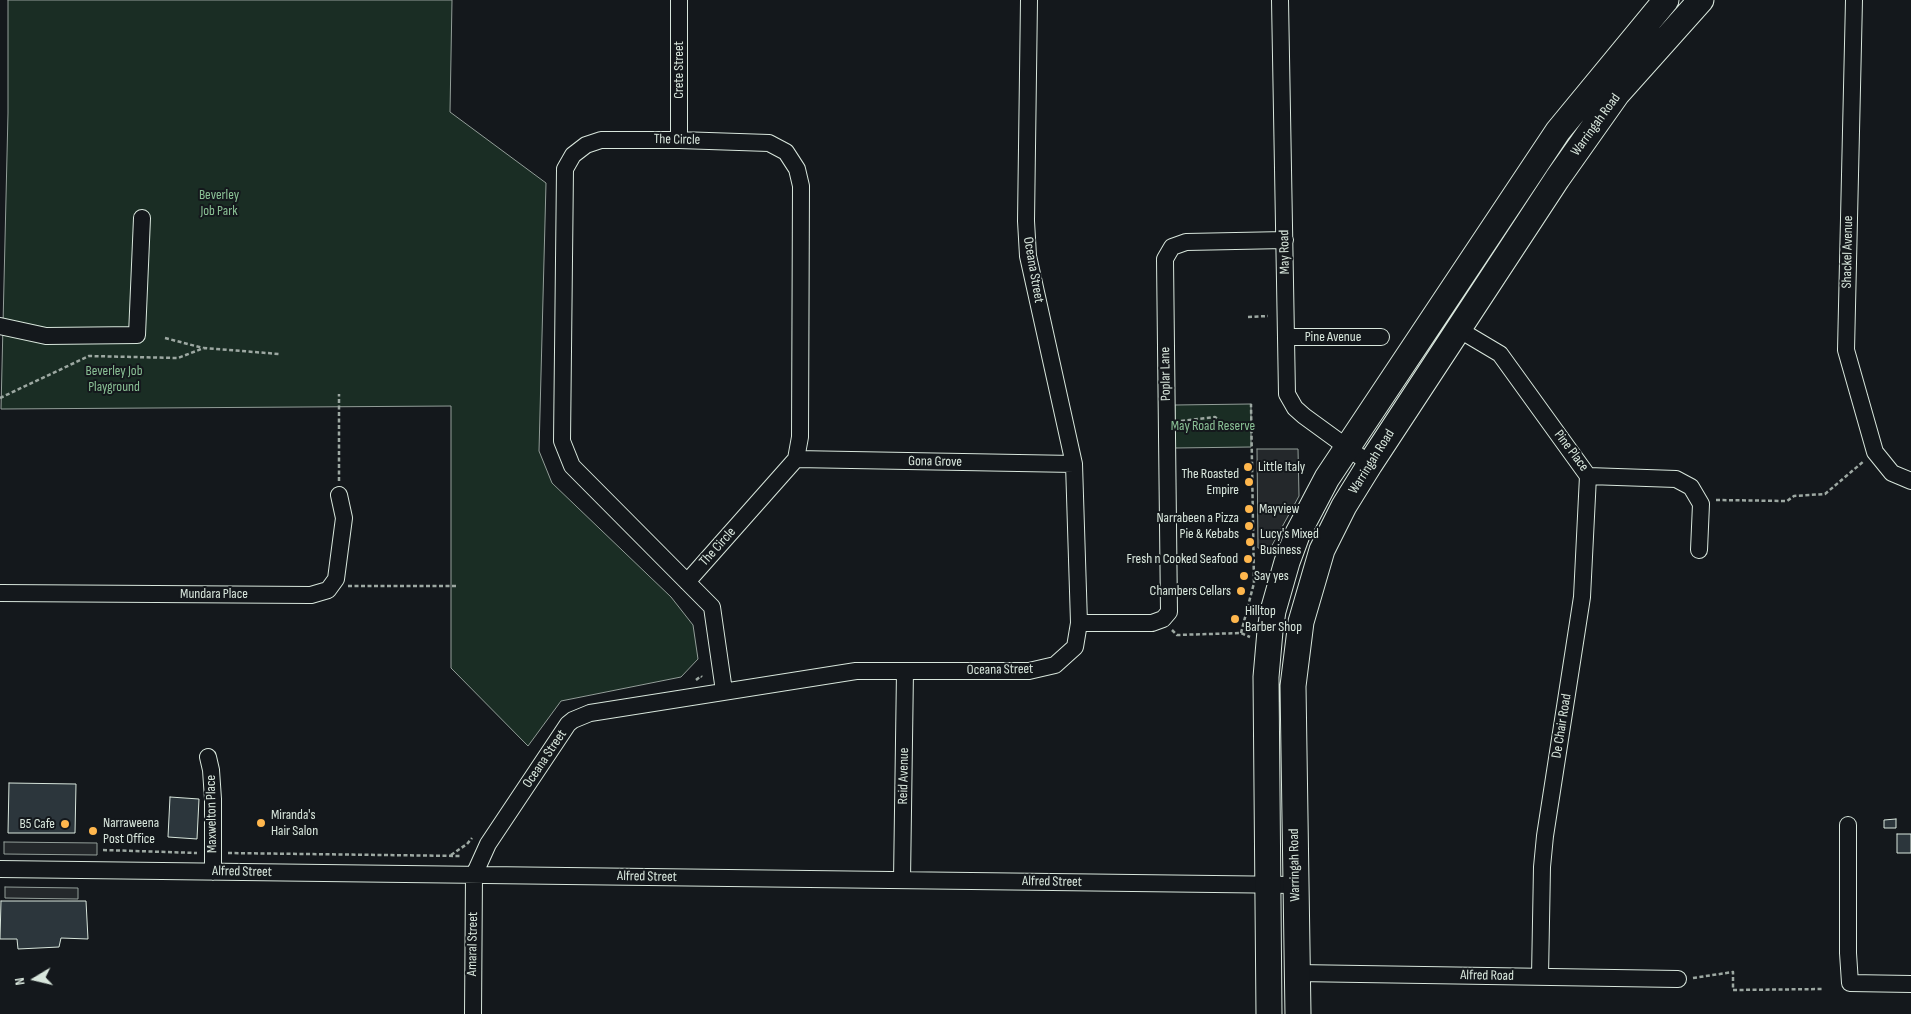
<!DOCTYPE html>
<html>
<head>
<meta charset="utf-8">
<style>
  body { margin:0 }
  #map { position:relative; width:1911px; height:1014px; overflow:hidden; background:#14181c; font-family:"Sofia Sans Condensed",sans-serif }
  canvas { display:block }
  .north { position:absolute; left:10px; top:954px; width:50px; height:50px; -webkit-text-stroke:4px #14181c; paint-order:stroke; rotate:261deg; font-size:14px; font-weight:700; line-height:20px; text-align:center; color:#d8e6dc }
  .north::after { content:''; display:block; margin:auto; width:18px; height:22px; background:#d8e6dc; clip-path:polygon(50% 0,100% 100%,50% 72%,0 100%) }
</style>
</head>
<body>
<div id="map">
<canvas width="1911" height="1014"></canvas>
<div class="north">N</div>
</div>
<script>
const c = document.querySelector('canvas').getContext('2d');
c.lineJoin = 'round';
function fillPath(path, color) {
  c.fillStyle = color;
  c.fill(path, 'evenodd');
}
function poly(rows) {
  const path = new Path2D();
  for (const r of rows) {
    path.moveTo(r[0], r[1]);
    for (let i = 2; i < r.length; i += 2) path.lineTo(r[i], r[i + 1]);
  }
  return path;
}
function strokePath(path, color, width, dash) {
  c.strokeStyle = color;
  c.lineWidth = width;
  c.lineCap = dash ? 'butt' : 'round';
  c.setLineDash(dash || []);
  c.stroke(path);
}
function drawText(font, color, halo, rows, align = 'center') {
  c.font = font + ' "Sofia Sans Condensed",sans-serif';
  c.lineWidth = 4;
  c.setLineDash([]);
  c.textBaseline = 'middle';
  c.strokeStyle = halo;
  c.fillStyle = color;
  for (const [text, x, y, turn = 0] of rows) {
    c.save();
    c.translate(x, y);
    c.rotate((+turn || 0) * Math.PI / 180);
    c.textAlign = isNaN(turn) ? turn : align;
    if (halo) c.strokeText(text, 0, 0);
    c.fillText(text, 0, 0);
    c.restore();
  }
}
const green = poly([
  [8,0,452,0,450,112,546,183,539,451,552,483,671,597,693,625,698,659,681,677,561,701,528,746,451,668,451,406,1,409,8,113,8,0],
  [1251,404,1251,447,1175,448,1175,405,1251,404]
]);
const parking = poly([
  [1257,449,1298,449,1299,496,1270,549,1258,548,1257,449],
  [4,842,97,843,97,855,4,854,4,842],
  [5,887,78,888,78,899,5,898,5,887]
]);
const building = poly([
  [9,783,76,784,75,833,8,833,9,783],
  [170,797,199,799,197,839,168,837,170,797],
  [1896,819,1896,828,1884,828,1884,820,1896,819],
  [1897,834,1911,834,1911,853,1897,853,1897,834],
  [1,901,86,901,88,939,61,938,59,947,18,949,17,939,0,939,1,901]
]);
const path = poly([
  [1248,317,1268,316],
  [165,338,203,348],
  [0,398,89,356,178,358,204,348,279,354],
  [1181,421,1215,417,1229,427,1251,426],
  [339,481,339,394],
  [1716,500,1787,501,1794,496,1825,494,1864,461],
  [348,586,456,586],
  [1172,630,1177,635,1241,633,1250,637],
  [1241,633,1254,583,1251,404],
  [696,680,701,676,702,677],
  [103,850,197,853],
  [228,853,461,856],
  [451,855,467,844,472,838],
  [1693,978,1733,972,1733,990,1823,989]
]);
const minor = poly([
  [1280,0,1287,394,1295,408,1304,416,1370,464],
  [1854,0,1846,350,1875,452,1892,473,1911,481],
  [679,140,679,0],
  [0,326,46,336,137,335,142,218],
  [1458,329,1500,354,1588,476,1676,479,1691,487,1701,504,1699,550],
  [1286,337,1381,337],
  [796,459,1074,464],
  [687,582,796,459,800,437,801,186,797,169,786,152,769,143,679,140,601,140,586,145,573,155,565,169,562,441,572,466,712,607,724,691],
  [0,593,311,595,328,590,336,579,344,518,339,495],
  [1079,623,1152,623,1163,619,1169,612,1165,259,1172,247,1186,242,1285,240],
  [208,757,211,770,213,799,213,872],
  [1848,825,1848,953,1850,983,1911,984],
  [0,869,1295,885],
  [902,880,905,671],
  [1297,973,1678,979],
  [1540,976,1542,867,1545,836,1582,597,1588,476],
  [473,1014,474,875,488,844,568,724,573,720,590,713,856,671,1029,671,1055,665,1075,647,1079,623,1074,464,1028,256,1026,221,1029,0]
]);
const highway = poly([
  [1269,1014,1266,677,1270,631,1273,611,1287,562,1297,535,1327,478,1558,131,1666,0],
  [1298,1014,1293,686,1301,622,1322,550,1344,506,1370,464,1557,179,1617,94,1701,0]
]);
const markers = [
  [1248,467,5,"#ffb74d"],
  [1249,482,5,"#ffb74d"],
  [1249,509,5,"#ffb74d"],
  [1249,526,5,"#ffb74d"],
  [1250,542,5,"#ffb74d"],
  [1248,559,5,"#ffb74d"],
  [1244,576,5,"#ffb74d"],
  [1241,591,5,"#ffb74d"],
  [1235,619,5,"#ffb74d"],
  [261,823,5,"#ffb74d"],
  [65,824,5,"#ffb74d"],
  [93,831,5,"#ffb74d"]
];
const streetNames = [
  ["Crete Street",679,70,-90],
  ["Warringah Road",1596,125,-54],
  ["The Circle",677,140,1],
  ["May Road",1285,252,-91],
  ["Shackel Avenue",1848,252,-89],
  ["Oceana Street",1033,270,80],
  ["Pine Avenue",1333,337],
  ["Poplar Lane",1166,374,-91],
  ["Pine Place",1571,451,53],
  ["Gona Grove",935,462,1],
  ["Warringah Road",1372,462,-58],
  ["The Circle",718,547,-48],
  ["Mundara Place",214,594],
  ["Oceana Street",1000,670,-1],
  ["De Chair Road",1562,726,-81],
  ["Oceana Street",545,759,-56],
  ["Reid Avenue",904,776,-89],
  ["Maxwelton Place",212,814,-91],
  ["Warringah Road",1295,865,-91],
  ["Alfred Street",242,872,1],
  ["Alfred Street",647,877,1],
  ["Alfred Street",1052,882,1],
  ["Amaral Street",473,944,-89],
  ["Alfred Road",1487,976,1]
];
const parkNames = [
  ["Beverley",219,195],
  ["Job Park",219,211],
  ["Beverley Job",114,371],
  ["Playground",114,387],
  ["May Road Reserve",1213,426]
];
const poiNames = [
  ["Little Italy",1258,467],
  ["The Roasted",1239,474,"right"],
  ["Empire",1239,490,"right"],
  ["Mayview",1259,509],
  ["Narrabeen a Pizza",1239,518,"right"],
  ["Pie & Kebabs",1239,534,"right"],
  ["Lucy's Mixed",1260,534],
  ["Business",1260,550],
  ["Fresh n Cooked Seafood",1238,559,"right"],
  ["Say yes",1254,576],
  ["Chambers Cellars",1231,591,"right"],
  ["Hilltop",1245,611],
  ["Barber Shop",1245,627],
  ["Miranda's",271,815],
  ["Hair Salon",271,831],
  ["Narraweena",103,823],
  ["Post Office",103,839],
  ["B5 Cafe",55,824,"right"]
];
fillPath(green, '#1a2d24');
strokePath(green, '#939e99', 1);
fillPath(parking, '#24282b');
strokePath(parking, '#939e99', 1);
fillPath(building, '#2c363c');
strokePath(building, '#d8e6dc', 1);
strokePath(minor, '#d8e6dc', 18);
strokePath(highway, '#d8e6dc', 27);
strokePath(path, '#9da8a2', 2.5, [4, 2.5]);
strokePath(minor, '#14181c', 16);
strokePath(highway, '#14181c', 25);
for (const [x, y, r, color] of markers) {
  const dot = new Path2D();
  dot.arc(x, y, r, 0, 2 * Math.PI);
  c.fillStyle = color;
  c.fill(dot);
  strokePath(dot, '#14181c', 2);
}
drawText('14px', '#d8e6dc', '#14181c', streetNames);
drawText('14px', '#8ac095', '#14181c', parkNames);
drawText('14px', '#d8e6dc', '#14181c', poiNames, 'left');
</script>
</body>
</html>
